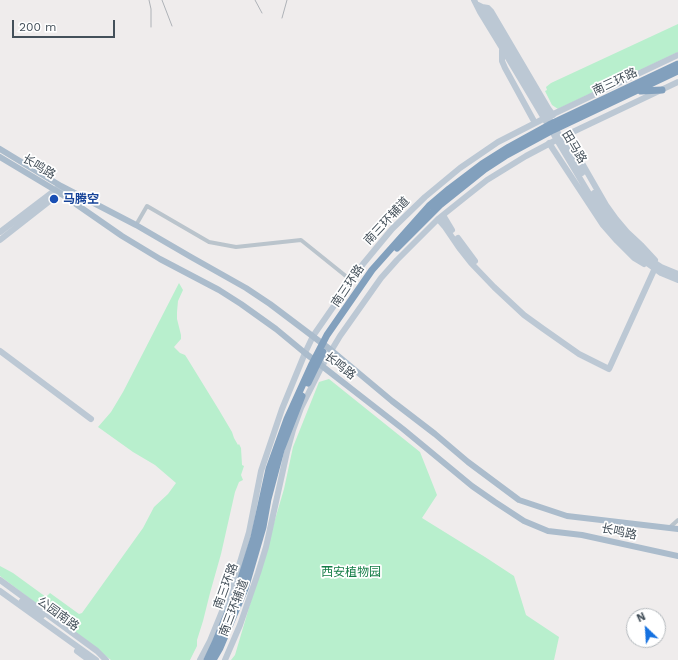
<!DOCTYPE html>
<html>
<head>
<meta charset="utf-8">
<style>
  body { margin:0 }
  #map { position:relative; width:678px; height:660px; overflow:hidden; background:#efecec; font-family:"Work Sans",sans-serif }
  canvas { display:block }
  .north { position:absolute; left:626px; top:608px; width:40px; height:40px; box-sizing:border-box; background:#fff; border:1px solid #b4b9bd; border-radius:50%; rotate:335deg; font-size:11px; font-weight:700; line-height:16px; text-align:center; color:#44505a }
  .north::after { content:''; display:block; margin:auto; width:14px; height:18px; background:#1571e0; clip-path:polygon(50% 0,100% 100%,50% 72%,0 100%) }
  .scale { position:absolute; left:12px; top:20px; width:103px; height:18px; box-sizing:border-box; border:2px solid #44505a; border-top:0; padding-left:5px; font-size:12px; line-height:14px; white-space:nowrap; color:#44505a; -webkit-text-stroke:3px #fff; paint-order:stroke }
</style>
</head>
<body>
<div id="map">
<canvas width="678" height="660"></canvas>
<div class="north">N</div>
<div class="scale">200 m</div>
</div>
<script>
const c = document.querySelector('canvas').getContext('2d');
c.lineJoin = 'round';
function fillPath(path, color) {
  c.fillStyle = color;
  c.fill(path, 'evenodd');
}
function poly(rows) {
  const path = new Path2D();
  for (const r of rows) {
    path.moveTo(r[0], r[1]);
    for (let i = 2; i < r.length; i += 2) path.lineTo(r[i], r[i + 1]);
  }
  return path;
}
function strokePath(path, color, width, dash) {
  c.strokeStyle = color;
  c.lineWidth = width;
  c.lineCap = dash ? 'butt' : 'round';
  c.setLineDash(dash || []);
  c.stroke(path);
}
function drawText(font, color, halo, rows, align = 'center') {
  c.font = font + ' "Work Sans","Noto Sans SC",sans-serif';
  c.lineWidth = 3.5;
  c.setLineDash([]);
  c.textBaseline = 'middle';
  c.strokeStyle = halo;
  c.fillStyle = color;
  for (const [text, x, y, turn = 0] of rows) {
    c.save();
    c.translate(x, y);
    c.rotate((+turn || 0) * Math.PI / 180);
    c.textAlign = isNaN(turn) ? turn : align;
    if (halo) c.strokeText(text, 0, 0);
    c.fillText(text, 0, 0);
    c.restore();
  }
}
const green = poly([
  [678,24,678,52,558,109,552,105,545,91,547,90,546,87,551,83],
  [179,283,183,290,178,301,177,312,177,319,181,335,181,339,174,347,180,353,185,355,187,358,219,410,232,432,234,438,238,445,239,444,241,448,242,465,244,466,241,475,243,480,239,482,235,492,221,554,210,593,203,621,197,640,197,646,190,660,111,660,0,576,0,566,13,573,46,597,50,593,79,614,82,613,143,528,154,507,168,494,176,483,155,465,133,452,98,427,111,412,123,392],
  [329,379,420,452,437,495,422,518,485,557,514,576,526,615,559,637,554,660,231,660,235,655,284,489,293,447,319,382]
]);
const street = poly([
  [136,225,147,206,209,242,236,247,301,240,352,281],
  [669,528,678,520]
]);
const secondary = poly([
  [474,0,480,12,502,48,600,212,613,230,628,246,643,260,661,273,678,280],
  [478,5,482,7,582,173],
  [482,7,488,8,491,11,548,108,553,115],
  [502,50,502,61,505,68,535,123],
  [566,135,575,151,606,205,616,219,627,232,642,246,655,260],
  [549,143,603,225,617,241,634,258,644,264],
  [594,193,614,224,627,239,646,257,661,267,678,274],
  [443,215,452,230],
  [438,219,445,227,460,249,471,263,494,287,524,315,542,328,579,354,609,369,655,268],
  [0,232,58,188],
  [458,238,475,261],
  [0,240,60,193,61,189],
  [0,351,91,419],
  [0,580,97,651,106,660],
  [0,591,96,660],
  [22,601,42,616],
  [77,651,89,660],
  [200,660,210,641,234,582,249,532,261,471,282,409,305,353,313,336,363,264,392,229,425,197,460,168,498,142,547,117,678,55],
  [225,660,240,625,258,573,266,547,287,452,293,430,301,408,322,366,340,336,381,278,397,260,438,219,468,195,487,180,526,156,558,139,678,82]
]);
const primary = poly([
  [0,149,61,186,136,225,191,257,246,288,270,304,331,350,392,401,435,434,468,462,519,500,567,516,678,529],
  [0,157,60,193,122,236,160,259,219,290,241,304,276,329,305,353,322,366,403,429,472,486,495,502,524,521,548,531,582,535,678,556]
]);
const highway = poly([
  [641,91,662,90],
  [397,248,440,205,485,169,505,156,553,130,678,71],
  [308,383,323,352],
  [207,660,215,643,239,585,254,537,269,469,287,419,312,364,327,335,372,270,429,206,449,189,482,164,509,147,549,125,678,64],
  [213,660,220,648,245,589,263,527,268,499,281,450,302,396]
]);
const rail = poly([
  [149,0,151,9,151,27],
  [162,0,172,26],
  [255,0,262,13],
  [282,18,287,0]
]);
const markers = [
  [54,199,5,"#1a4fb4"]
];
const streetNames = [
  ["南三环路",615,82,-25],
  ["田马路",574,147,59],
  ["长鸣路",39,167,31],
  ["南三环辅道",387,221,-47],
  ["南三环路",348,286,-56],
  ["长鸣路",340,366,38],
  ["长鸣路",619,532,12],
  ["南三环路",226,586,-70],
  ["南三环辅道",234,608,-69],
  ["公园南路",58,614,36]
];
const transitNames = [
  ["马腾空",63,199]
];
const parkNames = [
  ["西安植物园",351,572]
];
fillPath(green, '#b8efcd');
strokePath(street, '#bac4cc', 4);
strokePath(secondary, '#bcc8d4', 6);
strokePath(primary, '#abbccc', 6);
strokePath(highway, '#82a0bd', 7);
strokePath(rail, '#aeb2b7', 1);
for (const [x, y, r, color] of markers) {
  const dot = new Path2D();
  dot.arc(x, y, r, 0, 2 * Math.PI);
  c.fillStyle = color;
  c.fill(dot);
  strokePath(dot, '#fff', 1.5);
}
drawText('12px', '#44505a', '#fff', streetNames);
drawText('bold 12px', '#164399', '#fff', transitNames, 'left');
drawText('12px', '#147c46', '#fff', parkNames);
</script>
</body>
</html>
